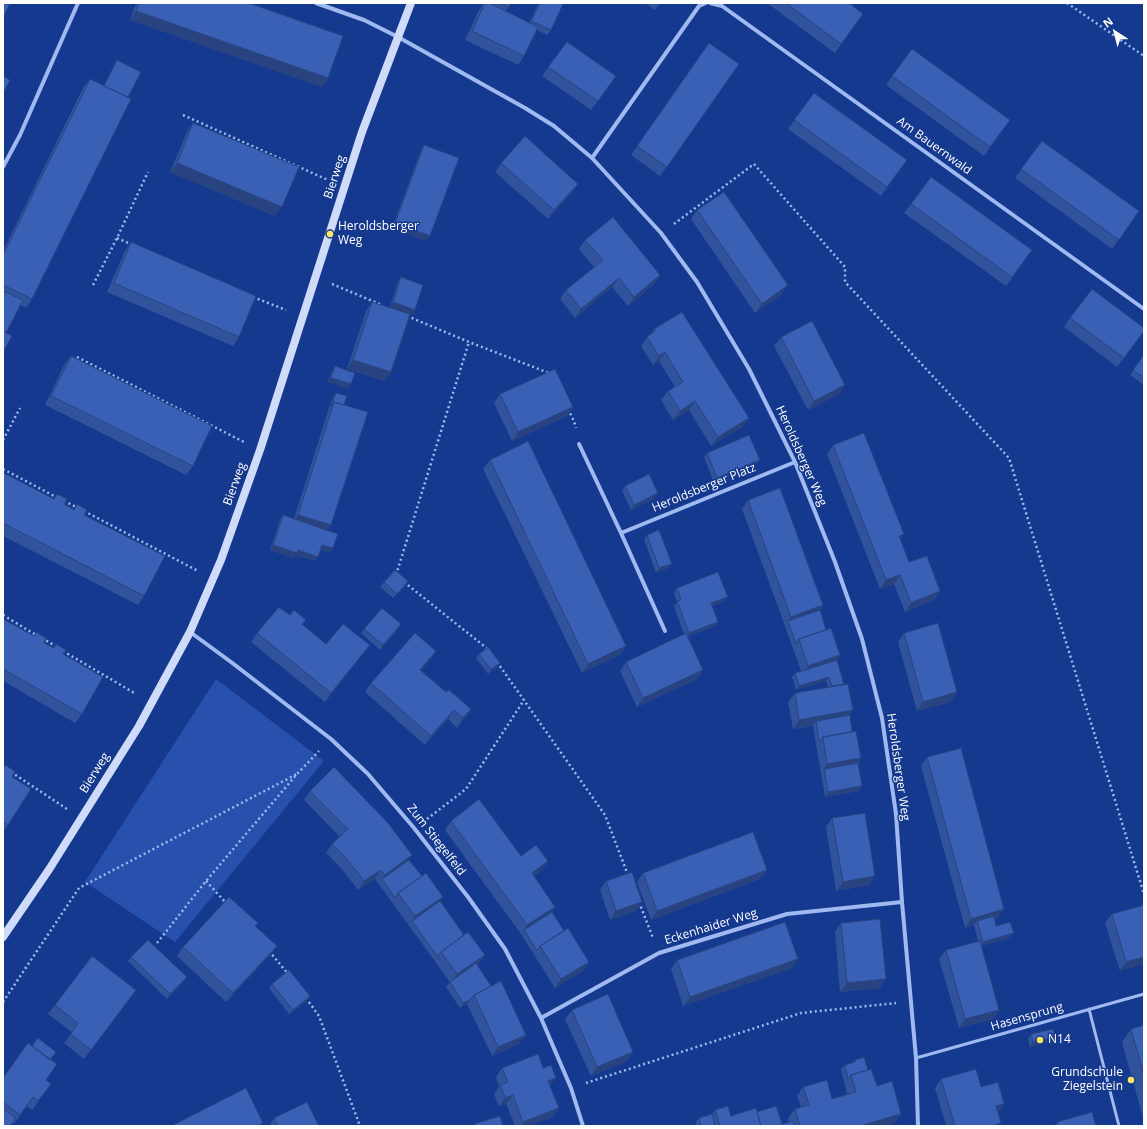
<!DOCTYPE html>
<html>
<head>
<meta charset="utf-8">
<style>
  body { margin:0 }
  #map { position:relative; width:1147px; height:1129px; overflow:hidden; background:#15398e; font-family:"Open Sans",sans-serif }
  canvas { display:block }
  .frame { position:absolute; inset:0; border:4px solid #fff; pointer-events:none }
  .north { position:absolute; left:1095px; top:12px; width:40px; height:40px; -webkit-text-stroke:3px #15398e; paint-order:stroke; rotate:324deg; font-size:11px; font-weight:700; line-height:16px; text-align:center; color:#fff }
  .north::after { content:''; display:block; margin:auto; width:14px; height:18px; background:#fff; clip-path:polygon(50% 0,100% 100%,50% 72%,0 100%) }
</style>
</head>
<body>
<div id="map">
<canvas width="1147" height="1129"></canvas>
<div class="frame"></div>
<div class="north">N</div>
</div>
<script>
const c = document.querySelector('canvas').getContext('2d');
c.lineJoin = 'round';
function fillPath(path, color) {
  c.fillStyle = color;
  c.fill(path, 'evenodd');
}
function poly(rows) {
  const path = new Path2D();
  for (const r of rows) {
    path.moveTo(r[0], r[1]);
    for (let i = 2; i < r.length; i += 2) path.lineTo(r[i], r[i + 1]);
  }
  return path;
}
function strokePath(path, color, width, dash) {
  c.strokeStyle = color;
  c.lineWidth = width;
  c.lineCap = dash ? 'butt' : 'round';
  c.setLineDash(dash || []);
  c.stroke(path);
}
function drawText(font, color, halo, rows, align = 'center') {
  c.font = font + ' "Open Sans",sans-serif';
  c.lineWidth = 3;
  c.setLineDash([]);
  c.textBaseline = 'middle';
  c.strokeStyle = halo;
  c.fillStyle = color;
  for (const [text, x, y, turn = 0] of rows) {
    c.save();
    c.translate(x, y);
    c.rotate((+turn || 0) * Math.PI / 180);
    c.textAlign = isNaN(turn) ? turn : align;
    if (halo) c.strokeText(text, 0, 0);
    c.fillText(text, 0, 0);
    c.restore();
  }
}
const green = poly([
  [216,679,324,761,175,942,85,882]
]);
const path = poly([
  [1067,3,1144,56],
  [183,115,328,180],
  [674,224,754,164,845,267,845,282,1009,458,1144,894],
  [117,238,133,245],
  [332,284,382,305],
  [93,285,117,238,148,172],
  [253,297,286,310],
  [407,316,469,342,549,373],
  [77,357,244,442],
  [568,409,574,421,576,428],
  [3,440,20,408],
  [3,469,58,498],
  [64,501,78,508],
  [84,511,198,571],
  [396,575,469,342],
  [404,582,489,650],
  [3,615,36,635],
  [42,638,57,647],
  [63,651,136,694],
  [497,662,605,815,628,875],
  [11,772,67,809],
  [427,819,466,789,524,700],
  [206,881,227,904],
  [639,902,653,938],
  [157,943,206,881,297,774,319,751],
  [269,951,289,975],
  [306,998,319,1016,360,1126],
  [3,1002,79,888,297,774],
  [586,1083,801,1013,896,1003]
]);
const service = poly([
  [1089,1009,1119,1126],
  [916,1058,1144,994]
]);
const minor = poly([
  [316,3,364,20,398,37,525,108,554,126,592,158,661,233,697,282,749,369,795,462,835,562,862,639,882,718,896,814,902,902,916,1058,918,1126],
  [710,3,722,6,1144,309],
  [592,158,699,6,706,3],
  [3,167,20,135,78,3],
  [579,444,621,533,665,631],
  [621,533,795,462],
  [190,632,231,662,331,739,368,774,414,828,468,897,505,949,541,1018,571,1088,583,1126],
  [541,1018,659,953,787,914,902,902]
]);
const secondary = poly([
  [3,937,50,868,139,726,190,632,221,560,260,450,362,132,411,3]
]);
const wall = poly([
  [136,3,249,3,328,78,322,87,130,20],
  [484,3,510,3,506,11,529,23,539,3,562,3,551,30,547,35,537,30,524,56,518,65,465,40,479,10],
  [645,3,660,3,655,10],
  [767,3,854,3,852,5,863,14,835,53],
  [567,42,616,76,591,110,542,76],
  [709,43,739,64,660,176,631,155],
  [912,49,1010,120,984,156,886,85],
  [117,60,128,97,32,299,26,308,20,305,6,333,3,352,3,251,83,88,90,79,104,86,114,65],
  [814,93,907,160,881,196,788,129],
  [193,123,275,216,170,172,187,132],
  [1042,141,1139,211,1112,249,1015,178],
  [424,145,426,241,392,228,421,150],
  [501,163,578,184,571,193,548,219,495,172],
  [931,177,1032,250,1006,286,904,213],
  [697,210,782,294,755,313,691,219],
  [585,240,660,275,654,284,628,306,612,287,575,318,560,299,566,290,594,267,579,249],
  [131,242,239,337,233,346,107,292,125,251],
  [401,277,412,315,390,307,398,282],
  [372,302,385,381,347,369,366,311],
  [1070,318,1139,338,1117,367,1064,327],
  [654,329,749,418,742,427,711,446,689,410,673,420,661,400,668,391,675,387,659,361,653,365,641,346,647,337,651,334],
  [781,337,839,394,808,410,774,346],
  [1144,355,1144,385,1130,375],
  [71,356,193,466,186,475,45,405,64,365],
  [335,366,351,384,348,389,328,382,332,371],
  [336,393,344,405,331,525,327,530,330,553,320,550,318,557,314,561,295,555,293,558,270,550,280,520,283,515,294,519,328,411,333,397],
  [500,394,573,407,567,416,512,441,494,403],
  [833,445,900,540,909,562,940,591,934,600,905,612,894,584,880,589,827,454],
  [707,453,760,460,756,465,714,483,704,457],
  [490,460,626,646,620,655,582,673,483,469],
  [3,475,54,499,57,494,64,504,74,509,77,504,144,596,138,605,3,536],
  [625,486,655,498,631,510,622,491],
  [748,500,823,605,820,610,826,630,840,655,837,660,850,715,852,732,861,758,858,763,859,791,825,797,813,726,793,729,788,702,795,693,828,687,826,681,796,690,792,677,795,673,801,671,785,626,742,509],
  [647,535,668,568,656,573,644,539],
  [384,582,405,586,393,598,380,587],
  [677,588,728,597,724,601,712,606,718,622,715,626,687,637,703,670,697,679,637,707,620,671,626,662,684,634,674,606,677,602,674,593],
  [290,615,306,620,302,625,326,644,363,654,325,702,251,642,257,633],
  [3,619,53,648,56,644,63,654,82,714,75,723,3,681],
  [364,629,398,629,380,650,361,633],
  [904,633,957,692,950,702,917,711,898,642],
  [436,651,430,660,421,670,446,692,471,709,465,718,457,728,448,719,425,745,365,692,371,683],
  [479,654,500,663,497,667,488,674,476,658],
  [927,757,998,918,994,919,996,926,1010,938,981,946,999,1010,993,1019,959,1028,939,959,946,950,978,941,974,925,965,928,921,766],
  [3,768,12,777,8,825,3,833],
  [310,791,409,860,422,876,443,897,440,901,464,935,485,955,477,965,519,1044,492,1056,467,1004,460,1008,446,987,450,982,375,879,358,890,341,868,326,853,332,844,340,837,304,800],
  [832,818,869,885,836,891,826,827],
  [451,821,521,856,548,861,542,870,534,876,555,907,552,912,564,931,589,962,583,971,555,988,521,934,445,830],
  [767,870,760,879,651,920,637,882,643,873],
  [606,881,642,902,636,911,610,920,600,890],
  [1112,914,1144,964,1120,971,1105,923],
  [841,923,880,988,840,992,835,932],
  [256,927,277,946,270,955,226,1002,177,956,183,947],
  [131,957,183,982,167,999,128,961],
  [798,959,792,968,683,1006,671,969,677,960],
  [272,984,307,1001,289,1014,269,988],
  [130,999,84,1059,64,1043,72,1032,48,1014,55,1005],
  [572,1010,633,1052,627,1061,591,1076,565,1019],
  [1144,1025,1144,1121,1122,1042,1131,1029],
  [1031,1034,1055,1037,1052,1041,1030,1047,1028,1039],
  [51,1060,46,1080,51,1084,32,1110,27,1106,14,1124,13,1123,10,1126,3,1126,3,1078],
  [855,1060,868,1070,877,1086,901,1114,895,1123,885,1126,697,1126,696,1122,699,1118,712,1114,715,1110,731,1116,757,1112,782,1124,789,1122,788,1118,795,1109,801,1107,797,1096,803,1087,832,1099,847,1094,841,1069,845,1065,853,1062],
  [502,1068,543,1068,550,1086,553,1117,530,1126,515,1126,506,1104,499,1107,494,1094,499,1087,496,1077],
  [941,1079,981,1087,1004,1104,998,1112,999,1126,946,1126,935,1088],
  [274,1118,319,1126,269,1126],
  [1057,1122,1096,1126,1055,1126]
]);
const shadedWall = poly([
  [136,11,328,78,322,87,130,20],
  [177,163,282,207,275,216,170,172],
  [578,184,571,193,548,219,554,210],
  [395,223,430,236,426,241,392,228],
  [660,275,654,284,628,306,634,297],
  [619,278,612,287,575,318,581,309],
  [788,285,782,294,755,313,762,304],
  [393,302,415,310,412,315,390,307],
  [665,352,659,361,653,365,659,356],
  [353,360,391,372,385,381,347,369],
  [331,378,351,384,348,389,328,382],
  [845,385,839,394,808,410,814,401],
  [695,401,689,410,673,420,680,411],
  [573,407,567,416,512,441,518,432],
  [749,418,742,427,711,446,718,437],
  [760,460,756,465,714,483,717,478],
  [658,493,655,498,631,510,634,505],
  [298,515,331,525,324,534,292,524],
  [904,534,898,543,899,536],
  [273,545,298,550,318,557,314,561,295,555,293,558,270,550],
  [322,545,333,548,330,553,319,549],
  [672,564,668,568,656,573,659,568],
  [900,575,894,584,880,589,886,580],
  [408,581,405,586,393,598,397,594],
  [940,591,934,600,905,612,911,603],
  [728,597,724,601,708,608,711,603],
  [823,605,817,614,788,621,791,617],
  [718,622,715,626,686,637,689,633],
  [401,624,398,629,380,650,383,645],
  [370,645,363,654,325,702,331,693],
  [626,646,620,655,582,673,588,664],
  [436,651,430,660,414,679,420,670],
  [840,655,834,664,802,675,808,666],
  [500,663,497,667,488,674,491,669],
  [703,670,697,679,637,707,643,698],
  [829,677,826,681,796,690,799,686],
  [957,692,950,702,917,711,923,702],
  [471,709,465,718,457,728,463,718],
  [454,710,448,719,425,745,431,736],
  [853,710,847,720,816,721,813,726,793,729,799,720],
  [861,758,854,767,824,769,821,773,827,764],
  [862,786,859,791,825,797,828,792],
  [412,855,406,864,382,879,385,875],
  [548,861,542,870,526,882,532,873],
  [381,870,375,879,358,890,364,881],
  [767,870,760,879,651,920,657,911],
  [875,876,869,885,836,891,843,882],
  [443,897,436,906,412,921,415,916],
  [642,902,636,911,610,920,616,911],
  [555,907,549,916,524,930,527,925],
  [1004,909,998,918,978,924,977,921,974,925,965,928,971,919],
  [1014,933,1010,938,980,946,983,942],
  [277,946,270,955,226,1002,233,993],
  [485,955,478,964,451,983,457,974],
  [1144,957,1144,964,1120,971,1126,962],
  [798,959,792,968,683,1006,690,997],
  [589,962,583,971,555,988,561,979],
  [187,977,183,982,167,999,170,994],
  [886,979,880,988,840,992,847,983],
  [136,990,130,999,84,1059,91,1050],
  [310,996,307,1001,289,1014,293,1010],
  [470,1000,467,1004,460,1008,463,1003],
  [999,1010,993,1019,959,1028,965,1019],
  [526,1035,519,1044,492,1056,498,1047],
  [1055,1037,1052,1041,1030,1047,1033,1042],
  [633,1052,627,1061,591,1076,597,1067],
  [556,1078,549,1087,548,1081],
  [513,1095,506,1104,499,1107,505,1098],
  [1004,1104,998,1113,996,1106],
  [559,1108,553,1117,530,1126,521,1126,523,1122],
  [901,1114,895,1123,885,1126,860,1126],
  [1001,1123,999,1126,993,1126]
]);
const building = poly([
  [3,3,10,3,3,18,3,3],
  [139,3,249,3,343,36,328,78,136,11,139,3],
  [485,3,489,3,538,27,524,56,472,31,485,3],
  [500,3,510,3,509,7,500,3],
  [540,3,562,3,563,4,551,30,531,21,540,3],
  [786,3,849,3,863,14,841,44,786,3],
  [567,42,616,76,598,101,548,67,567,42],
  [709,43,739,64,667,167,637,146,709,43],
  [912,49,1010,120,990,147,892,76,912,49],
  [117,60,141,72,128,97,104,86,117,60],
  [3,76,10,80,3,94,3,76],
  [90,79,131,99,32,299,3,285,3,255,90,79],
  [814,93,907,160,887,187,794,120,814,93],
  [193,123,299,167,282,207,177,163,193,123],
  [525,136,578,184,554,210,501,163,525,136],
  [1042,141,1139,211,1119,240,1021,169,1042,141],
  [424,145,459,158,430,236,395,223,424,145],
  [931,177,1032,250,1012,277,911,204,931,177],
  [724,192,788,285,762,304,697,210,724,192],
  [613,217,660,275,634,297,619,278,581,309,566,290,603,260,585,240,613,217],
  [131,242,256,296,239,337,114,283,131,242],
  [401,277,423,285,415,310,393,302,401,277],
  [1092,289,1144,328,1144,331,1124,358,1070,318,1092,289],
  [3,291,23,300,6,333,3,331,3,291],
  [372,302,410,314,391,372,353,360,372,302],
  [682,312,749,418,718,437,695,401,680,411,668,391,683,382,665,352,659,356,647,337,655,331,654,329,682,312],
  [812,321,845,385,814,401,781,337,812,321],
  [3,331,12,336,3,352,3,331],
  [1144,355,1144,378,1133,370,1144,355],
  [71,356,212,426,193,466,51,396,71,356],
  [335,366,355,373,351,384,331,378,335,366],
  [555,369,573,407,518,432,500,394,555,369],
  [336,393,347,396,344,405,334,402,331,406,336,393],
  [334,402,368,412,331,525,298,515,334,402],
  [864,433,904,534,899,536,909,562,927,556,940,591,911,603,900,575,886,580,833,445,864,433],
  [749,435,760,460,717,478,707,453,749,435],
  [528,441,626,646,588,664,490,460,528,441],
  [4,473,54,499,57,494,67,499,64,504,74,510,77,504,87,510,84,515,165,556,144,596,3,523,3,475,4,473],
  [649,474,658,493,634,505,625,486,649,474],
  [780,488,823,605,791,617,748,500,780,488],
  [283,515,338,534,333,548,322,545,318,557,298,550,297,553,273,545,283,515],
  [659,530,672,564,659,568,647,535,659,530],
  [395,570,408,581,397,594,384,582,395,570],
  [718,572,728,597,711,603,718,622,689,633,677,601,681,600,677,588,718,572],
  [279,607,290,615,294,610,306,620,302,624,326,644,343,624,370,645,331,693,257,633,279,607],
  [382,608,401,624,383,645,364,629,382,608],
  [820,610,826,630,799,639,796,644,788,621,820,610],
  [3,619,34,636,36,632,46,638,44,643,54,648,56,644,66,650,63,654,103,677,82,714,3,669,3,619],
  [938,623,957,692,923,702,904,633,938,623],
  [831,628,840,655,808,666,799,639,831,628],
  [415,633,436,651,420,670,446,692,449,690,471,709,463,718,454,710,431,736,371,683,415,633],
  [686,633,703,670,643,698,626,662,686,633],
  [488,647,500,663,491,669,479,654,488,647],
  [837,660,844,684,832,686,829,677,799,686,795,673,837,660],
  [848,684,853,710,799,720,795,693,848,684],
  [850,715,852,732,823,737,819,741,816,721,850,715],
  [856,731,861,758,827,764,823,737,856,731],
  [961,748,1004,909,971,919,927,757,961,748],
  [858,763,862,786,828,792,824,769,858,763],
  [5,765,15,771,12,777,31,789,8,825,3,822,3,768,5,765],
  [334,767,388,823,412,855,385,875,381,870,364,881,347,859,332,844,348,829,310,791,334,767],
  [479,799,521,856,536,845,548,861,532,873,555,907,527,925,451,821,479,799],
  [865,813,875,876,843,882,832,818,865,813],
  [753,832,767,870,657,911,643,873,753,832],
  [409,860,422,876,398,893,395,898,382,879,409,860],
  [632,872,642,902,616,911,606,881,632,872],
  [426,873,443,897,415,916,398,893,426,873],
  [229,897,258,923,255,926,277,946,233,993,183,947,229,897],
  [440,901,464,935,441,952,437,956,412,921,440,901],
  [1144,905,1144,957,1126,962,1112,914,1144,905],
  [552,912,564,931,540,946,537,951,524,930,552,912],
  [994,916,996,926,1010,922,1014,933,983,942,977,921,994,916],
  [880,919,886,979,847,983,841,923,880,919],
  [785,922,798,959,690,997,677,960,785,922],
  [568,928,589,962,561,979,540,946,568,928],
  [468,932,485,955,457,974,441,952,468,932],
  [148,940,187,977,170,994,131,957,148,940],
  [980,941,999,1010,965,1019,946,950,980,941],
  [92,956,136,990,91,1050,71,1034,78,1023,55,1005,92,956],
  [476,963,491,986,474,995,470,1000,463,1003,450,982,476,963],
  [289,970,310,996,293,1010,272,984,289,970],
  [501,981,526,1035,498,1047,474,995,501,981],
  [608,994,633,1052,597,1067,572,1010,608,994],
  [1144,1025,1144,1075,1131,1029,1144,1025],
  [1053,1029,1055,1037,1033,1042,1031,1034,1053,1029],
  [38,1038,56,1052,50,1060,32,1046,38,1038],
  [28,1043,57,1064,46,1080,51,1084,38,1101,33,1097,20,1115,3,1102,3,1078,28,1043],
  [538,1054,543,1068,551,1065,556,1078,548,1081,559,1108,523,1122,513,1095,505,1098,500,1085,508,1082,502,1068,538,1054],
  [864,1057,868,1070,851,1075,848,1079,845,1065,855,1062,855,1060,864,1057],
  [871,1069,877,1086,892,1081,901,1114,860,1126,800,1126,795,1109,809,1105,803,1087,827,1080,832,1099,856,1092,851,1075,871,1069],
  [976,1069,981,1087,998,1082,1004,1104,996,1106,1001,1123,993,1126,955,1126,941,1079,976,1069],
  [246,1088,263,1123,258,1126,171,1126,246,1088],
  [307,1102,319,1126,278,1126,274,1118,307,1102],
  [728,1106,731,1116,756,1108,761,1126,720,1126,715,1110,728,1106],
  [776,1106,782,1124,793,1121,795,1126,761,1126,757,1112,776,1106],
  [3,1109,16,1118,10,1126,3,1126,3,1109],
  [1092,1112,1096,1126,1058,1126,1057,1122,1092,1112],
  [712,1114,715,1126,701,1126,699,1118,712,1114],
  [500,1116,503,1126,475,1126,474,1124,500,1116]
]);
const markers = [
  [330,234,4,"#ffe75f"],
  [1040,1040,4,"#ffe75f"],
  [1131,1080,4,"#ffe75f"]
];
const streetNames = [
  ["Am Bauernwald",934,146,36],
  ["Bierweg",335,177,-72],
  ["Heroldsberger Weg",801,456,66],
  ["Bierweg",235,484,-70],
  ["Heroldsberger Platz",704,488,-22],
  ["Heroldsberger Weg",898,767,82],
  ["Bierweg",95,773,-58],
  ["Zum Stiegelfeld",436,840,52],
  ["Eckenhaider Weg",711,927,-17],
  ["Hasensprung",1027,1017,-16]
];
const poiNames = [
  ["Heroldsberger",338,227],
  ["Weg",338,241],
  ["N14",1048,1040],
  ["Grundschule",1123,1073,"right"],
  ["Ziegelstein",1123,1087,"right"]
];
fillPath(green, '#2751ad');
strokePath(path, '#a0b9f0', 2.5, [2, 3]);
strokePath(service, '#a0b9f0', 3);
strokePath(minor, '#a0b9f0', 4);
strokePath(secondary, '#cedbfb', 8);
fillPath(wall, '#31539c');
fillPath(shadedWall, '#28437f');
fillPath(building, '#3960b5');
strokePath(building, '#28437f', 1);
for (const [x, y, r, color] of markers) {
  const dot = new Path2D();
  dot.arc(x, y, r, 0, 2 * Math.PI);
  c.fillStyle = color;
  c.fill(dot);
  strokePath(dot, '#15398e', 1.5);
}
drawText('12px', '#fff', '#15398e', streetNames);
drawText('12px', '#fff', '#15398e', poiNames, 'left');
</script>
</body>
</html>
